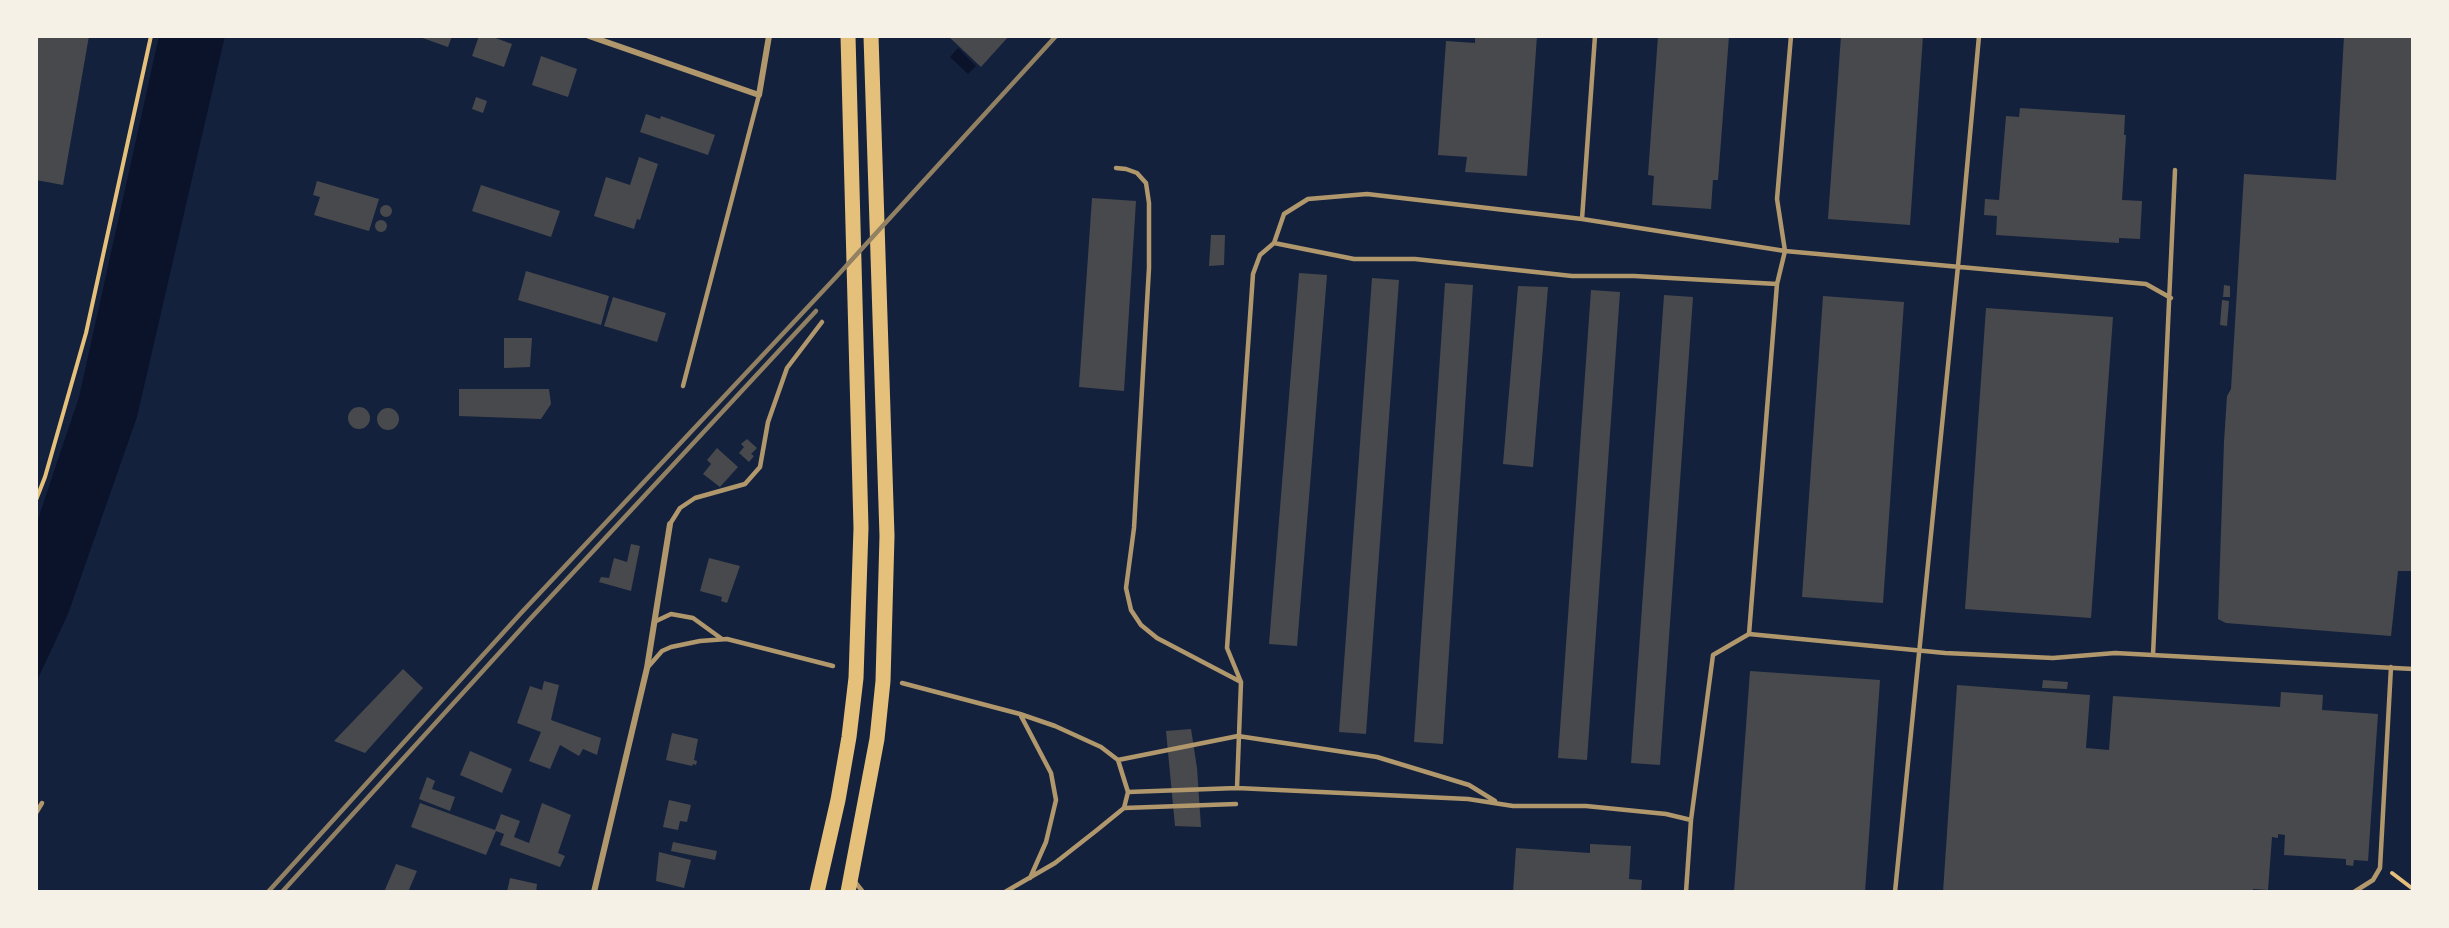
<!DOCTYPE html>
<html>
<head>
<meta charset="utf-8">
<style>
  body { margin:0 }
  #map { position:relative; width:2449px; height:928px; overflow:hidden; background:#14213d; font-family:Helvetica,sans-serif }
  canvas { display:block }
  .frame { position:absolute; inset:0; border:38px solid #f6f1e7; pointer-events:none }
</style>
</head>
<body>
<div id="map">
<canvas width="2449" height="928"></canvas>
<div class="frame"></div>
</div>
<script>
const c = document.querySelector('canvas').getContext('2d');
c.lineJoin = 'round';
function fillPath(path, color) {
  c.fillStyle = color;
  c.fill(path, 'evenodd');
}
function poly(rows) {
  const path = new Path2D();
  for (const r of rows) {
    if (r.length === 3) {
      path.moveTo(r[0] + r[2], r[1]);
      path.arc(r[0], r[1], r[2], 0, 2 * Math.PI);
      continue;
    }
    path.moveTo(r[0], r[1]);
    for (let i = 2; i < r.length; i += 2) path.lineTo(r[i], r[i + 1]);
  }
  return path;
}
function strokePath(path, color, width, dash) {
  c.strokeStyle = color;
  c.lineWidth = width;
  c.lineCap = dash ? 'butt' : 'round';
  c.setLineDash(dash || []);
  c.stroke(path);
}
const water = poly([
  [159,36,225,36,137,417,68,614,36,683,36,525,79,397],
  [958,48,976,66,968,74,950,57]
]);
const building = poly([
  [36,36,89,36,63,185,36,180],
  [417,36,452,36,448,47],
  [479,36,490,36,512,44,504,67,472,56],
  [948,36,1009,36,981,67],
  [1475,36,1537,36,1527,176,1465,172,1467,157,1438,155,1446,41,1475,43],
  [1658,36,1729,36,1718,180,1713,180,1711,209,1652,205,1654,176,1648,175],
  [1841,36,1923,36,1910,225,1828,219],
  [2344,36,2413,36,2413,571,2398,571,2391,636,2226,623,2218,619,2224,442,2227,396,2231,389,2244,174,2336,180],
  [541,56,577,69,568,97,532,85],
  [476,97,487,101,483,113,472,109],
  [2020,108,2125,115,2124,135,2126,135,2122,200,2142,201,2140,239,2119,238,2119,243,1996,235,1997,216,1984,215,1985,199,1999,200,2006,116,2019,117],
  [646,114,660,119,661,116,715,135,708,155,640,132],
  [639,157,658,164,640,220,637,219,634,229,594,216,606,177,630,185],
  [317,181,379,199,369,231,314,215,320,197,313,195],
  [481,185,560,211,551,237,472,211],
  [1092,198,1136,201,1124,391,1079,387],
  [386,211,6],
  [381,226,6],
  [1211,235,1225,235,1224,265,1209,266],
  [526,271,609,296,601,325,518,300],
  [1299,273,1327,275,1297,646,1269,644],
  [1372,278,1399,280,1366,734,1339,732],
  [1445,283,1473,285,1443,744,1414,742],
  [2224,285,2230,286,2230,297,2223,297],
  [1518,286,1548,287,1533,467,1503,464],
  [1591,290,1620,292,1587,760,1558,758],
  [1664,295,1693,297,1660,765,1631,763],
  [1823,296,1904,302,1883,603,1802,597],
  [613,297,666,313,657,342,604,326],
  [2222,300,2229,301,2227,326,2220,325],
  [1986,308,2113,317,2091,618,1965,609],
  [504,338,532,338,530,367,504,368],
  [459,389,549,389,551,404,541,419,459,416],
  [359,418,11],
  [388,419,11],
  [747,439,757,448,751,454,754,456,749,462,739,453,744,447,741,444],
  [717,448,738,467,720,487,703,474,711,464,707,460],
  [631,544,640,546,631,591,599,582,601,577,609,578,614,558,627,562],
  [709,558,740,566,727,603,721,601,722,597,700,591],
  [403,669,423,688,365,753,334,741],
  [1750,671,1880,680,1865,892,1734,892],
  [2043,680,2068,682,2067,689,2042,688],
  [544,681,559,685,551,720,601,738,597,755,583,749,579,756,560,745,550,769,529,761,541,732,517,723,530,686,542,690],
  [1957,685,2090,695,2086,748,2109,750,2113,696,2280,707,2281,692,2323,695,2322,710,2378,714,2368,861,2354,860,2353,866,2346,865,2346,859,2284,855,2285,835,2278,834,2278,838,2272,837,2268,890,2253,889,2253,892,1943,892],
  [1191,729,1197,768,1201,827,1175,826,1166,731],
  [672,733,698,739,694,760,697,761,696,765,693,764,692,766,666,760],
  [470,751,512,769,502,793,460,775],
  [427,777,435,781,432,789,455,797,450,811,419,799],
  [669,800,691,805,687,822,680,821,678,830,663,827],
  [420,803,495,830,501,814,520,821,514,837,529,843,542,803,571,815,558,853,565,856,560,867,500,845,504,834,496,831,486,855,411,827],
  [673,842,717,851,715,860,671,851],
  [1590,844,1631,846,1629,879,1642,880,1641,892,1513,892,1516,848,1590,853],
  [659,852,691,860,684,888,656,881],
  [396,864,417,871,408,892,384,892],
  [510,878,537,884,536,892,507,892]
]);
const path = poly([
  [36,500,45,477,86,333,151,36],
  [2392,873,2413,889]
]);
const service = poly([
  [1116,168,1126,169,1137,173,1146,183,1149,203,1149,268,1134,528,1126,588,1131,610,1141,625,1157,638,1241,682],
  [1582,219,1595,36],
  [1274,243,1354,259,1415,259,1572,276,1634,276,1777,284],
  [683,386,759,95],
  [670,524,680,508,695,498,745,484,760,467,768,422,787,368,822,322],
  [654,622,671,614,693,618,722,639],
  [1749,634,1945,653,2053,658,2115,653,2413,669],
  [2153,655,2175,170],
  [648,667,662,651,671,647,700,641,727,639,833,666],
  [902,683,1020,714,1055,726,1101,747,1118,760,1128,792,1237,788,1468,799,1513,806,1586,806,1666,814,1691,820],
  [1020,714,1051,773,1056,800,1046,842,1030,878],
  [1118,760,1238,736,1377,757,1469,785,1495,801],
  [1237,788,1241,682,1227,648,1253,274,1260,255,1274,243,1284,214,1308,199,1367,194,1582,219,1785,251,2146,284,2171,298],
  [1124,808,1236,804],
  [36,813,42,803],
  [855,882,863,892],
  [1005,892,1055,863,1097,830,1124,808,1128,792],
  [1686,892,1691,820,1713,655,1749,634,1777,284,1785,251,1777,199,1791,36],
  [1895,892,1958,266,1979,36],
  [2354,892,2373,880,2380,868,2391,667]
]);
const minor = poly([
  [589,36,759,95,769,36],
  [594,892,647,668,670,524]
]);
const primary = poly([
  [817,892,838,800,849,737,856,678,861,528,848,36],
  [848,892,877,739,883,681,887,536,871,36]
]);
const rail = poly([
  [268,892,522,612,837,276,1056,36],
  [282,892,531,618,816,311]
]);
fillPath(water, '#0b132b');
fillPath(building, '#48494c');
strokePath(path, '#e5c07b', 4);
strokePath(service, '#b1986c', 4.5);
strokePath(minor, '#b1986c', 6);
strokePath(primary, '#e5c07b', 15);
strokePath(rail, '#918062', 4.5);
</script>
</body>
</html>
